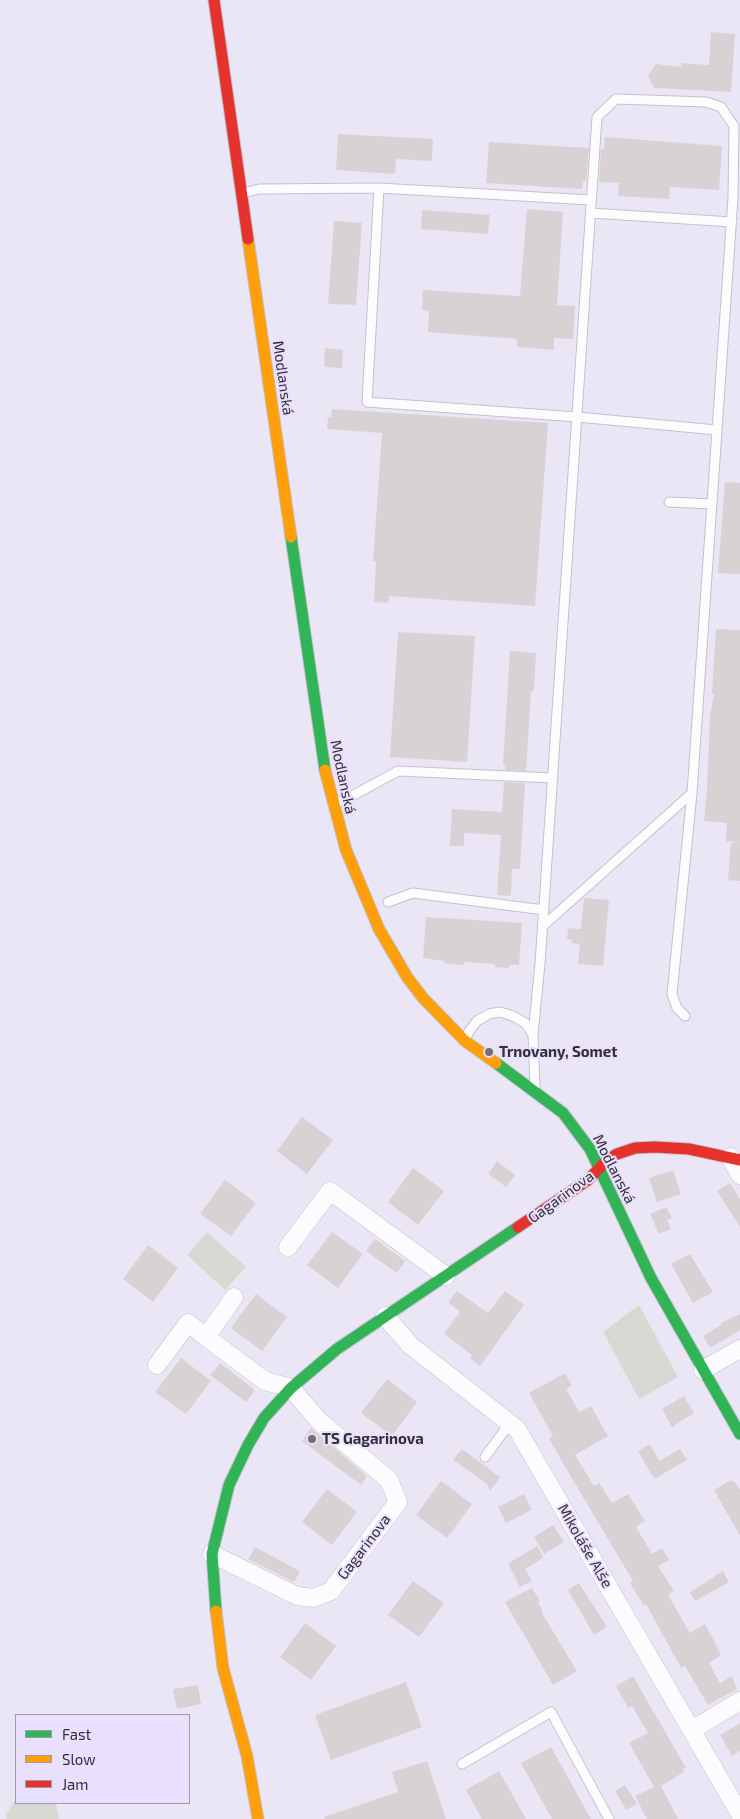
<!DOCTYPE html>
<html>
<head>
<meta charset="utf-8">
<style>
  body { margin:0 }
  #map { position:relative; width:740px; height:1819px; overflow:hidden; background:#ebe6f6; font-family:"Exo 2",sans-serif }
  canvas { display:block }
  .legend { position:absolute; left:15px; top:1714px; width:175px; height:90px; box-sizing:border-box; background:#e8e0fc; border:1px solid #9f99ae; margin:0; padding:6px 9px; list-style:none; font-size:15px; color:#322f39 }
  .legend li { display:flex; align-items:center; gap:10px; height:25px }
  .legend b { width:25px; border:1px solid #9f99ae }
</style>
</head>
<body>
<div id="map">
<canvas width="740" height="1819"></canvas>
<ul class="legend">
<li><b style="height:6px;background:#30b455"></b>Fast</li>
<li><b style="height:6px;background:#ff9f0a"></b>Slow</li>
<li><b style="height:6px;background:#e5322d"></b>Jam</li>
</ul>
</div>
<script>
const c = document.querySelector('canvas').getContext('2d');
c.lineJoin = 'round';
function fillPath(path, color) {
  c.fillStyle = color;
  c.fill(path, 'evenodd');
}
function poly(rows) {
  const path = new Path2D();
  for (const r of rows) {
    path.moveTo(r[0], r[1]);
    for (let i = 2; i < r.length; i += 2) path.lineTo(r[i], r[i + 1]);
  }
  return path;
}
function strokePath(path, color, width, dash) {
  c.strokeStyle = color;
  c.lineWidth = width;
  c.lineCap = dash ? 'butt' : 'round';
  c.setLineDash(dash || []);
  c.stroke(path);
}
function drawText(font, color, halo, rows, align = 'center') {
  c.font = font + ' "Exo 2",sans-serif';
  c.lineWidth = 4;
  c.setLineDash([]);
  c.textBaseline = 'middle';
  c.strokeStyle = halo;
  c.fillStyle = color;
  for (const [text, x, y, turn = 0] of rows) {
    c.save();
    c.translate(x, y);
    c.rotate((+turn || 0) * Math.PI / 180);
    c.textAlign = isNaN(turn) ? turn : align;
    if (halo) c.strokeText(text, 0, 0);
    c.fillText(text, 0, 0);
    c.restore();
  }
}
const green = poly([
  [207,1232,246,1267,225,1290,187,1255],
  [639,1305,678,1377,639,1399,603,1332],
  [16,1798,16,1803,56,1803,59,1819,7,1819,5,1816]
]);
const building = poly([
  [711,32,735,34,731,92,654,88,648,76,656,64,681,67,681,63,709,65],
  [338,134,433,139,432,161,396,159,395,174,336,170],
  [605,137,722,146,719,190,670,187,669,199,618,196,619,183,599,182,601,149,604,149],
  [489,142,589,148,586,181,583,181,582,189,486,183],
  [527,209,563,212,557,305,575,306,573,339,554,338,554,350,517,347,517,339,428,332,429,311,422,310,423,290,520,296],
  [422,210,490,215,488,234,421,229],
  [334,221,362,223,356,305,328,304],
  [325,348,343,350,342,368,324,367],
  [332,409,548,423,535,606,389,596,388,603,374,602,376,562,373,561,382,433,327,429,328,417,331,417],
  [725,482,740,483,740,574,718,573],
  [716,629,740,630,740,843,726,841,727,823,704,821,707,789,710,716,714,694,712,694],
  [398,632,475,636,467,762,390,757],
  [510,651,536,653,534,691,531,691,526,771,505,770,505,765,503,765],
  [504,782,525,783,520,869,512,869,511,896,497,895,501,835,464,833,464,846,450,846,452,809,502,812],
  [731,843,740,843,740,881,728,880],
  [584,898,609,900,603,966,578,964,580,944,571,943,572,940,567,939,568,928,581,929],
  [426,917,522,923,519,965,509,965,509,968,495,967,495,964,464,962,464,965,443,963,444,961,423,958],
  [302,1117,333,1140,307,1174,277,1151],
  [497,1161,515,1175,506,1187,488,1174],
  [413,1168,444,1191,418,1225,388,1202],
  [673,1170,681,1194,657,1202,649,1178],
  [225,1180,256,1203,231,1236,200,1214],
  [730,1183,740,1199,740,1227,717,1191],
  [666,1207,672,1218,667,1220,671,1229,659,1234,650,1214],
  [332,1232,363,1254,338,1288,307,1265],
  [375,1239,405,1261,397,1273,366,1251],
  [148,1245,178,1268,153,1302,123,1279],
  [690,1254,713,1292,693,1303,671,1264],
  [457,1291,488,1313,505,1291,524,1305,480,1366,470,1358,472,1355,444,1334,460,1312,448,1302],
  [256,1294,287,1317,262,1351,231,1328],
  [740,1314,740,1330,710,1348,703,1336,721,1325,721,1323],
  [181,1358,211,1381,186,1414,155,1392],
  [220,1363,255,1390,246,1402,210,1375],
  [565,1373,572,1386,566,1389,579,1412,591,1406,608,1436,575,1455,594,1486,599,1483,612,1503,628,1494,645,1521,636,1527,652,1554,662,1548,669,1560,658,1566,674,1591,668,1595,690,1633,705,1624,709,1631,721,1655,709,1663,720,1683,732,1676,737,1689,708,1705,685,1666,681,1668,646,1604,644,1606,630,1583,633,1581,561,1460,549,1438,553,1436,529,1393],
  [387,1379,417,1402,392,1436,361,1413],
  [684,1396,694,1413,672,1427,662,1409],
  [311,1428,367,1476,361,1485,302,1441],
  [650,1444,659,1461,680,1449,687,1460,654,1479,638,1451],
  [462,1449,500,1477,490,1491,487,1484,453,1460],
  [731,1480,733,1482,735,1482,740,1490,740,1536,714,1490],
  [441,1481,472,1504,447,1538,416,1515],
  [327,1489,357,1512,332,1545,302,1522],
  [524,1494,532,1510,506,1523,498,1507],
  [553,1525,564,1542,544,1554,534,1537],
  [538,1546,543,1558,525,1569,532,1581,520,1587,508,1563],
  [255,1547,300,1571,294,1582,248,1559],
  [723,1571,729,1582,695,1601,690,1592],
  [413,1581,444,1603,419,1637,388,1615],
  [579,1583,607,1627,594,1635,568,1590],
  [532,1588,540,1601,538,1602,543,1613,542,1613,577,1671,553,1685,505,1602],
  [305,1623,336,1646,311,1680,280,1657],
  [633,1676,686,1768,683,1769,684,1772,661,1786,678,1819,647,1819,635,1796,654,1787,629,1743,648,1733,632,1706,628,1708,616,1686],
  [406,1682,422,1727,331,1760,315,1715],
  [198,1685,201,1704,177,1709,173,1689],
  [740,1723,740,1751,732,1756,720,1735],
  [551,1747,591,1819,552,1819,521,1763],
  [427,1761,446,1819,324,1819,324,1817,398,1792,392,1772],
  [499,1771,526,1819,482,1819,466,1790],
  [625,1785,637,1804,626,1810,615,1791]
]);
const lane = poly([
  [243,193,259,189,379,188],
  [591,200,379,188,367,402,577,417,717,430],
  [591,213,732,222],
  [669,502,712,504],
  [334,804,352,796,398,771,553,778],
  [388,902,413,893,544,910],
  [543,926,692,793],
  [465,1039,470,1030,477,1021,489,1014,500,1012,513,1016,525,1023,533,1034],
  [535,1086,533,1034,540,964,597,117,616,99,706,102,721,107,734,126,733,198,692,793,672,994,677,1008,685,1016],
  [485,1457,510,1423],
  [462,1764,551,1712,609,1819]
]);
const street = poly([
  [730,1157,740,1175],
  [288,1247,330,1191,446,1276],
  [385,1316,410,1345,517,1429,740,1814],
  [157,1365,188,1323,206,1337],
  [703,1370,740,1349],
  [212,1554,297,1596,314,1598,331,1591,398,1502,389,1480,319,1421,291,1388,265,1381,206,1337,234,1297],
  [692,1730,740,1701]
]);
const fast = poly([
  [291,537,325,770],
  [496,1063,563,1113,590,1149,651,1278,740,1434],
  [216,1611,212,1554,229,1485,248,1445,264,1418,291,1388,337,1349,518,1227]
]);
const slow = poly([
  [248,239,291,537],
  [325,770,346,850,379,929,407,977,423,998,465,1041,496,1063],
  [216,1611,223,1668,247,1756,258,1819]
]);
const jam = poly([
  [214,0,248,239],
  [518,1227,588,1180,607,1160,617,1154,635,1148,655,1147,689,1149,740,1160]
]);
const markers = [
  [489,1052,5,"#736f7b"],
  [312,1439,5,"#736f7b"]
];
const streetNames = [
  ["Modlanská",283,378,82],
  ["Modlanská",343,777,78],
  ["Modlanská",614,1169,63],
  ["Gagarinova",561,1197,-36],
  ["Mikoláše Alše",585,1546,60],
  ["Gagarinova",364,1547,-53]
];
const poiNames = [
  ["Trnovany, Somet",499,1052],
  ["TS Gagarinova",322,1439]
];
fillPath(green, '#d7dad2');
fillPath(building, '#d9d2d4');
strokePath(lane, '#c4c1cd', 11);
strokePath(street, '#c4c1cd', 19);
strokePath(fast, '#c4c1cd', 13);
strokePath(slow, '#c4c1cd', 13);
strokePath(jam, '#c4c1cd', 13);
strokePath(lane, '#fcfbfe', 9);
strokePath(street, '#fcfbfe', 18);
strokePath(fast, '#30b455', 11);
strokePath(slow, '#ff9f0a', 11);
strokePath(jam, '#e5322d', 11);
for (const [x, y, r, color] of markers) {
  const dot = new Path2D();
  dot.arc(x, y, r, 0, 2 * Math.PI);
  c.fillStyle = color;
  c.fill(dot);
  strokePath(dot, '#e8e0fc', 2);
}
drawText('15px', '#322f39', '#e8e0fc', streetNames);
drawText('bold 15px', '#322f39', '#e8e0fc', poiNames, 'left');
</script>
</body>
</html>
